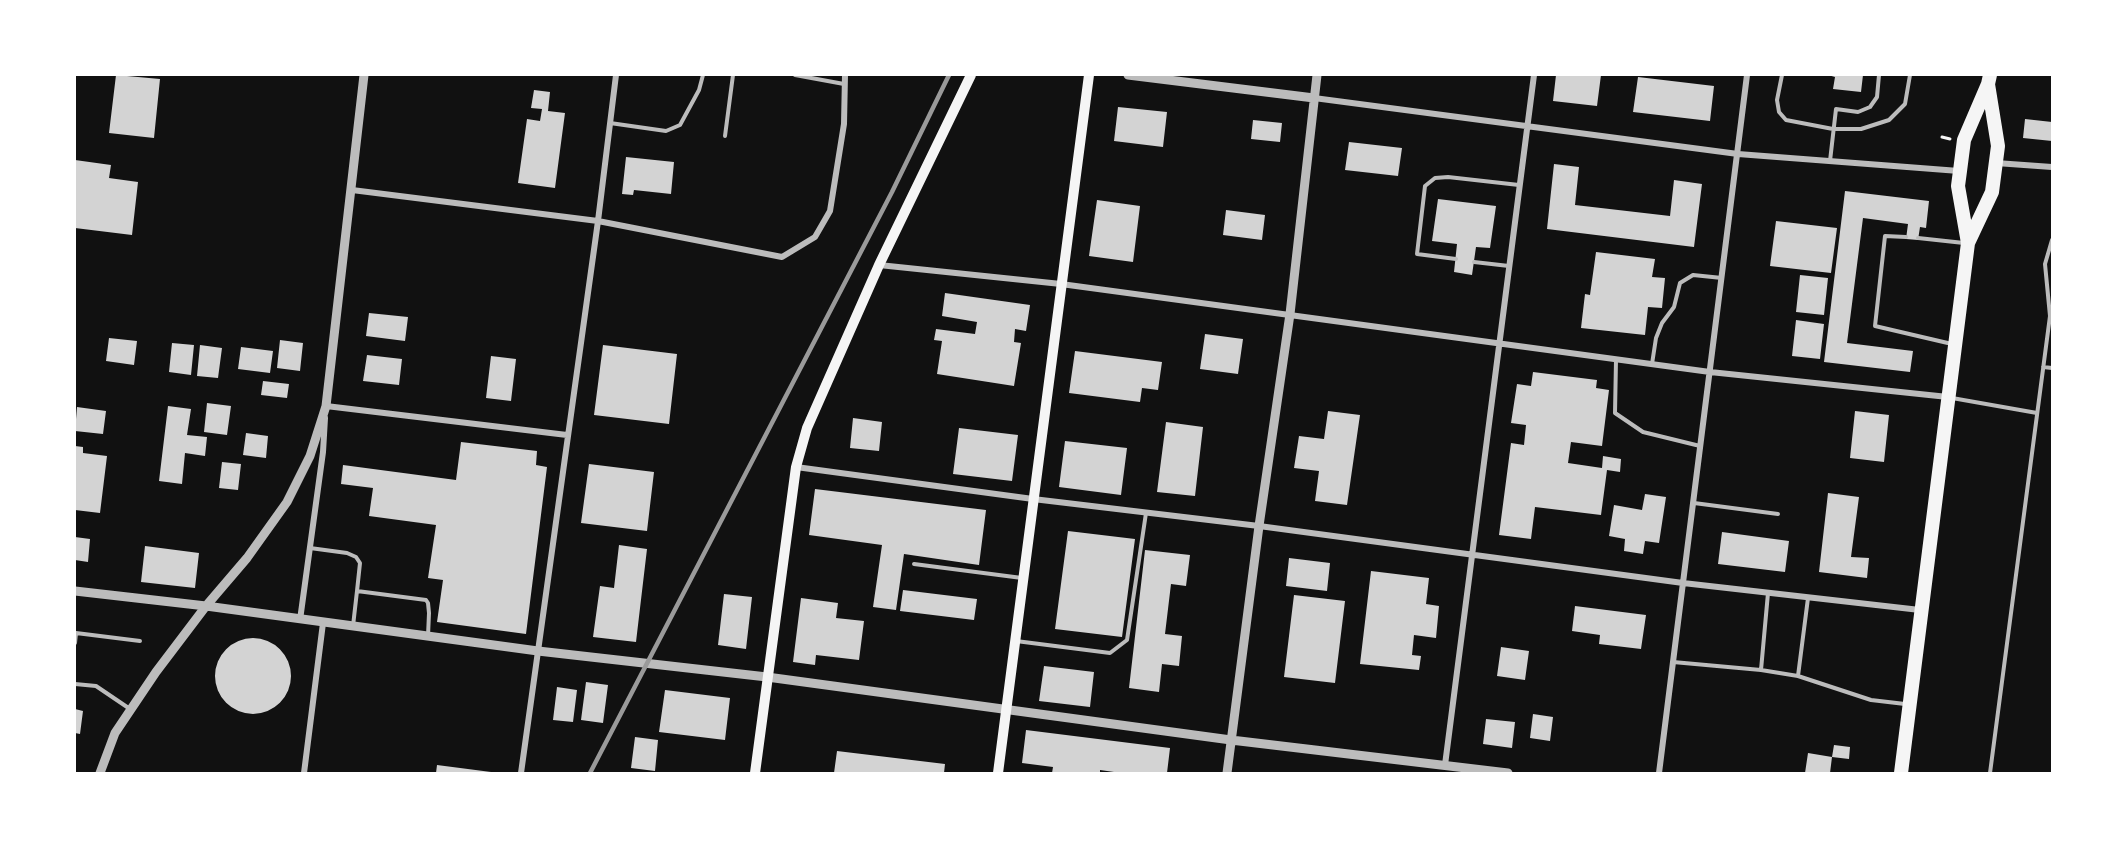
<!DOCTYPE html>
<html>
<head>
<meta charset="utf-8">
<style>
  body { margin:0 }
  #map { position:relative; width:2127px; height:848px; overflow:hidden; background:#111; font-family:"Source Serif 4",serif }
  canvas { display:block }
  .frame { position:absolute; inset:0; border:76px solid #fff; pointer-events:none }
</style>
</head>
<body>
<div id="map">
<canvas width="2127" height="848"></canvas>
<div class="frame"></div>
</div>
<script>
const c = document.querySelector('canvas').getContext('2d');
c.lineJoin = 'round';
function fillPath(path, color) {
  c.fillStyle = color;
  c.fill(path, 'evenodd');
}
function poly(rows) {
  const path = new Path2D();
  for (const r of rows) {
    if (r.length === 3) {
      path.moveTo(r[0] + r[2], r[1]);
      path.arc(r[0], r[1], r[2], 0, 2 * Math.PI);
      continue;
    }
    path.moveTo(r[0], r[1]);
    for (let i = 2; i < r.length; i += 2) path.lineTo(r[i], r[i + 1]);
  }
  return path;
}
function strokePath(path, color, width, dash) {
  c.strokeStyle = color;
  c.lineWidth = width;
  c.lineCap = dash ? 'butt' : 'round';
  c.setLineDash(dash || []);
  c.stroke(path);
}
const building = poly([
  [116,75,160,79,154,138,109,133],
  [1556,75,1601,75,1597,106,1553,101],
  [1828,75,1863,75,1861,92,1833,89,1835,77],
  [1638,77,1714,86,1710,121,1633,112],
  [534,90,550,92,548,111,565,113,555,188,518,183,527,119,540,121,542,109,531,108],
  [1118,107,1167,112,1163,147,1114,141],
  [2025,119,2052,122,2052,141,2023,138],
  [1253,120,1282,123,1280,142,1251,139],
  [1349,142,1402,148,1398,176,1345,170],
  [626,157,674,162,671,194,634,190,633,195,622,194],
  [75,160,111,165,109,178,138,182,132,235,75,228],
  [1554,164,1579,167,1575,205,1670,216,1674,180,1702,184,1694,247,1547,229],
  [1845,191,1929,201,1926,228,1920,227,1918,240,1906,239,1908,224,1863,218,1847,343,1913,351,1910,372,1824,362],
  [1438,199,1496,206,1490,248,1476,247,1472,275,1454,272,1457,244,1432,241],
  [1097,200,1140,206,1133,262,1089,256],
  [1226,210,1265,215,1262,240,1223,235],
  [1776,221,1837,228,1831,273,1770,266],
  [1596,252,1655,259,1652,277,1665,278,1662,308,1648,307,1645,335,1581,328,1585,294,1590,295],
  [1800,275,1828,278,1824,315,1796,312],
  [945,293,1030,305,1026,331,1015,329,1014,342,1021,343,1014,386,937,374,942,341,934,340,936,329,975,334,977,322,942,316],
  [369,313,408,317,405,341,366,336],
  [1796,320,1824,324,1820,359,1792,356],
  [1205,334,1243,339,1238,374,1200,369],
  [109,338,137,341,134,365,106,361],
  [280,340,303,343,300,371,277,368],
  [172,343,194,345,191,375,169,372],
  [200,345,222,348,218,378,197,376],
  [603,345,677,354,669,424,594,415],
  [241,347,273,351,270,373,238,369],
  [1075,351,1162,362,1158,390,1142,388,1140,402,1069,393],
  [367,355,402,359,399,385,363,381],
  [491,356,516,359,511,401,486,398],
  [1533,372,1597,380,1596,388,1609,390,1602,446,1571,442,1568,463,1602,468,1603,456,1621,459,1620,472,1607,470,1601,515,1535,507,1531,539,1499,535,1511,443,1524,445,1526,425,1511,423,1517,384,1531,386],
  [263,381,289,384,287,398,261,395],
  [207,403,231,406,227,435,204,432],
  [168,406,191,409,187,435,207,437,205,456,185,453,182,484,159,481],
  [77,407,106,411,103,434,75,431],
  [1328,411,1360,415,1347,505,1315,501,1319,471,1294,468,1299,436,1324,439],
  [1855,411,1889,415,1884,462,1850,458],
  [853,418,882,422,879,451,850,448],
  [1166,422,1203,427,1195,496,1157,492],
  [959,428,1018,435,1012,481,953,474],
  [246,433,268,436,266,458,243,455],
  [1065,441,1127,448,1121,495,1059,487],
  [461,442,537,451,536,465,547,467,526,634,437,622,443,580,428,578,436,525,369,516,373,488,341,484,343,465,456,480],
  [75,446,83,447,83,453,107,456,100,513,75,510],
  [222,462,241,464,238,490,219,488],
  [589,464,654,472,647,531,581,523],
  [815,489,986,510,979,565,904,554,896,610,873,607,882,545,809,535],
  [1828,493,1859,497,1851,557,1869,558,1867,578,1819,572],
  [1645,494,1666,497,1659,543,1645,541,1643,554,1624,551,1625,539,1609,536,1614,505,1642,510],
  [1068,531,1135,539,1122,637,1055,629],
  [1722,532,1789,541,1785,572,1718,564],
  [75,537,90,539,88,562,75,560],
  [619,545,647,549,636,642,593,637,600,586,614,588],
  [145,546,199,553,195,588,141,582],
  [1145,550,1190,555,1186,586,1171,584,1165,634,1182,636,1179,666,1162,664,1159,692,1129,688],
  [1289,558,1330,563,1327,591,1286,586],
  [1371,571,1429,578,1426,604,1439,606,1436,638,1414,635,1412,655,1421,656,1419,670,1360,664],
  [903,590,977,599,974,620,900,611],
  [724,594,752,597,746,649,718,645],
  [1294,595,1345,601,1335,683,1284,677],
  [801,598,838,603,836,618,864,621,859,660,816,655,815,665,793,662],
  [1575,606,1646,615,1641,649,1599,644,1600,635,1572,631],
  [253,676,38],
  [1501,647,1529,651,1525,680,1497,676],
  [1044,666,1094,672,1090,707,1039,701],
  [586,682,608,685,603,723,581,720],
  [557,687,577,690,573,722,553,720],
  [665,690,730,698,725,740,659,732],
  [75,709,83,711,80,734,75,733],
  [1533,714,1553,717,1550,741,1530,738],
  [1486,719,1515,722,1512,748,1483,744],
  [1026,730,1170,748,1167,773,1121,773,1100,770,1100,773,1052,773,1053,767,1022,763],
  [635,737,658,740,655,771,631,768],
  [1834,745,1850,747,1849,759,1832,757],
  [837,751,945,764,944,773,834,773],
  [1808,753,1832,757,1830,773,1805,773],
  [437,765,491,772,491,773,436,773]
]);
const path = poly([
  [1942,137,1950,139]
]);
const service = poly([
  [795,75,844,84],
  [1782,75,1777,100,1779,112,1786,120,1833,129,1861,129,1889,120,1905,104,1910,75],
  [610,123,666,131,680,125,699,90,703,75],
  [725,136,733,75],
  [1830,161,1836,109,1858,112,1870,107,1877,97,1879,75],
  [1906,237,1885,236,1875,326,1952,344],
  [1918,238,1964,243],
  [1456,259,1417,254,1425,186,1435,178,1448,177,1519,185],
  [1474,262,1509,266],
  [1616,360,1615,413,1643,432,1700,446],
  [1652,364,1656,338,1662,323,1674,307,1680,283,1693,275,1722,278],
  [2043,367,2052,368],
  [1952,398,2037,413],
  [1694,503,1778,514],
  [310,548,347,553,356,557,360,563,357,591,426,600,428,603,429,613,428,636],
  [914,564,1022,578],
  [1808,598,1798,676,1871,700,1905,704],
  [353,626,357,591],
  [1016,641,1110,653,1127,640,1146,513],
  [75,643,76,633,140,641],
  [1673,662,1761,670,1798,676],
  [1761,670,1768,593],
  [75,684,96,686,130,709],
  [1990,773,2050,316,2045,264,2052,240]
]);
const minor = poly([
  [1314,98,1738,154,1959,171],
  [1996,163,2052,167],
  [352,190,598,221,782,257,815,237,830,211,844,124,845,75],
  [879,265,1061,284,1710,372,1948,397],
  [326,408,326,406,567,435],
  [796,467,1033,499,1259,526,1683,583,1920,610],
  [300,620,323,452,325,418],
  [1445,765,1534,75],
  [304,773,323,623],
  [521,773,598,221,616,75],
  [1659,773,1747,75]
]);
const tertiary = poly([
  [1128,75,1314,98],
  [75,591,206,606,538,651,767,677,1231,740,1508,773],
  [100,773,115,733,156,672,206,606,247,558,287,502,310,456,326,406,364,75],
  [1227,773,1259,526,1290,314,1317,75]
]);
const secondary = poly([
  [755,773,796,467,807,428,879,265,971,75],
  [998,773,1089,75]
]);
const trunk = poly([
  [1968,243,1992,192,1998,146,1988,84],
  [1901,773,1968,243,1958,186,1960,171,1964,140,1988,84,1990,75]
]);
const rail = poly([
  [590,773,892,192,949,75]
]);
fillPath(building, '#d3d3d3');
strokePath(path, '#f5f5f5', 3);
strokePath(service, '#bcbcbc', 4);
strokePath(minor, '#bcbcbc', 6);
strokePath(tertiary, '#bcbcbc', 9);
strokePath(secondary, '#f5f5f5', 10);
strokePath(trunk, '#f5f5f5', 14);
strokePath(rail, '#9a9a9a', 4.5);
</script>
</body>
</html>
